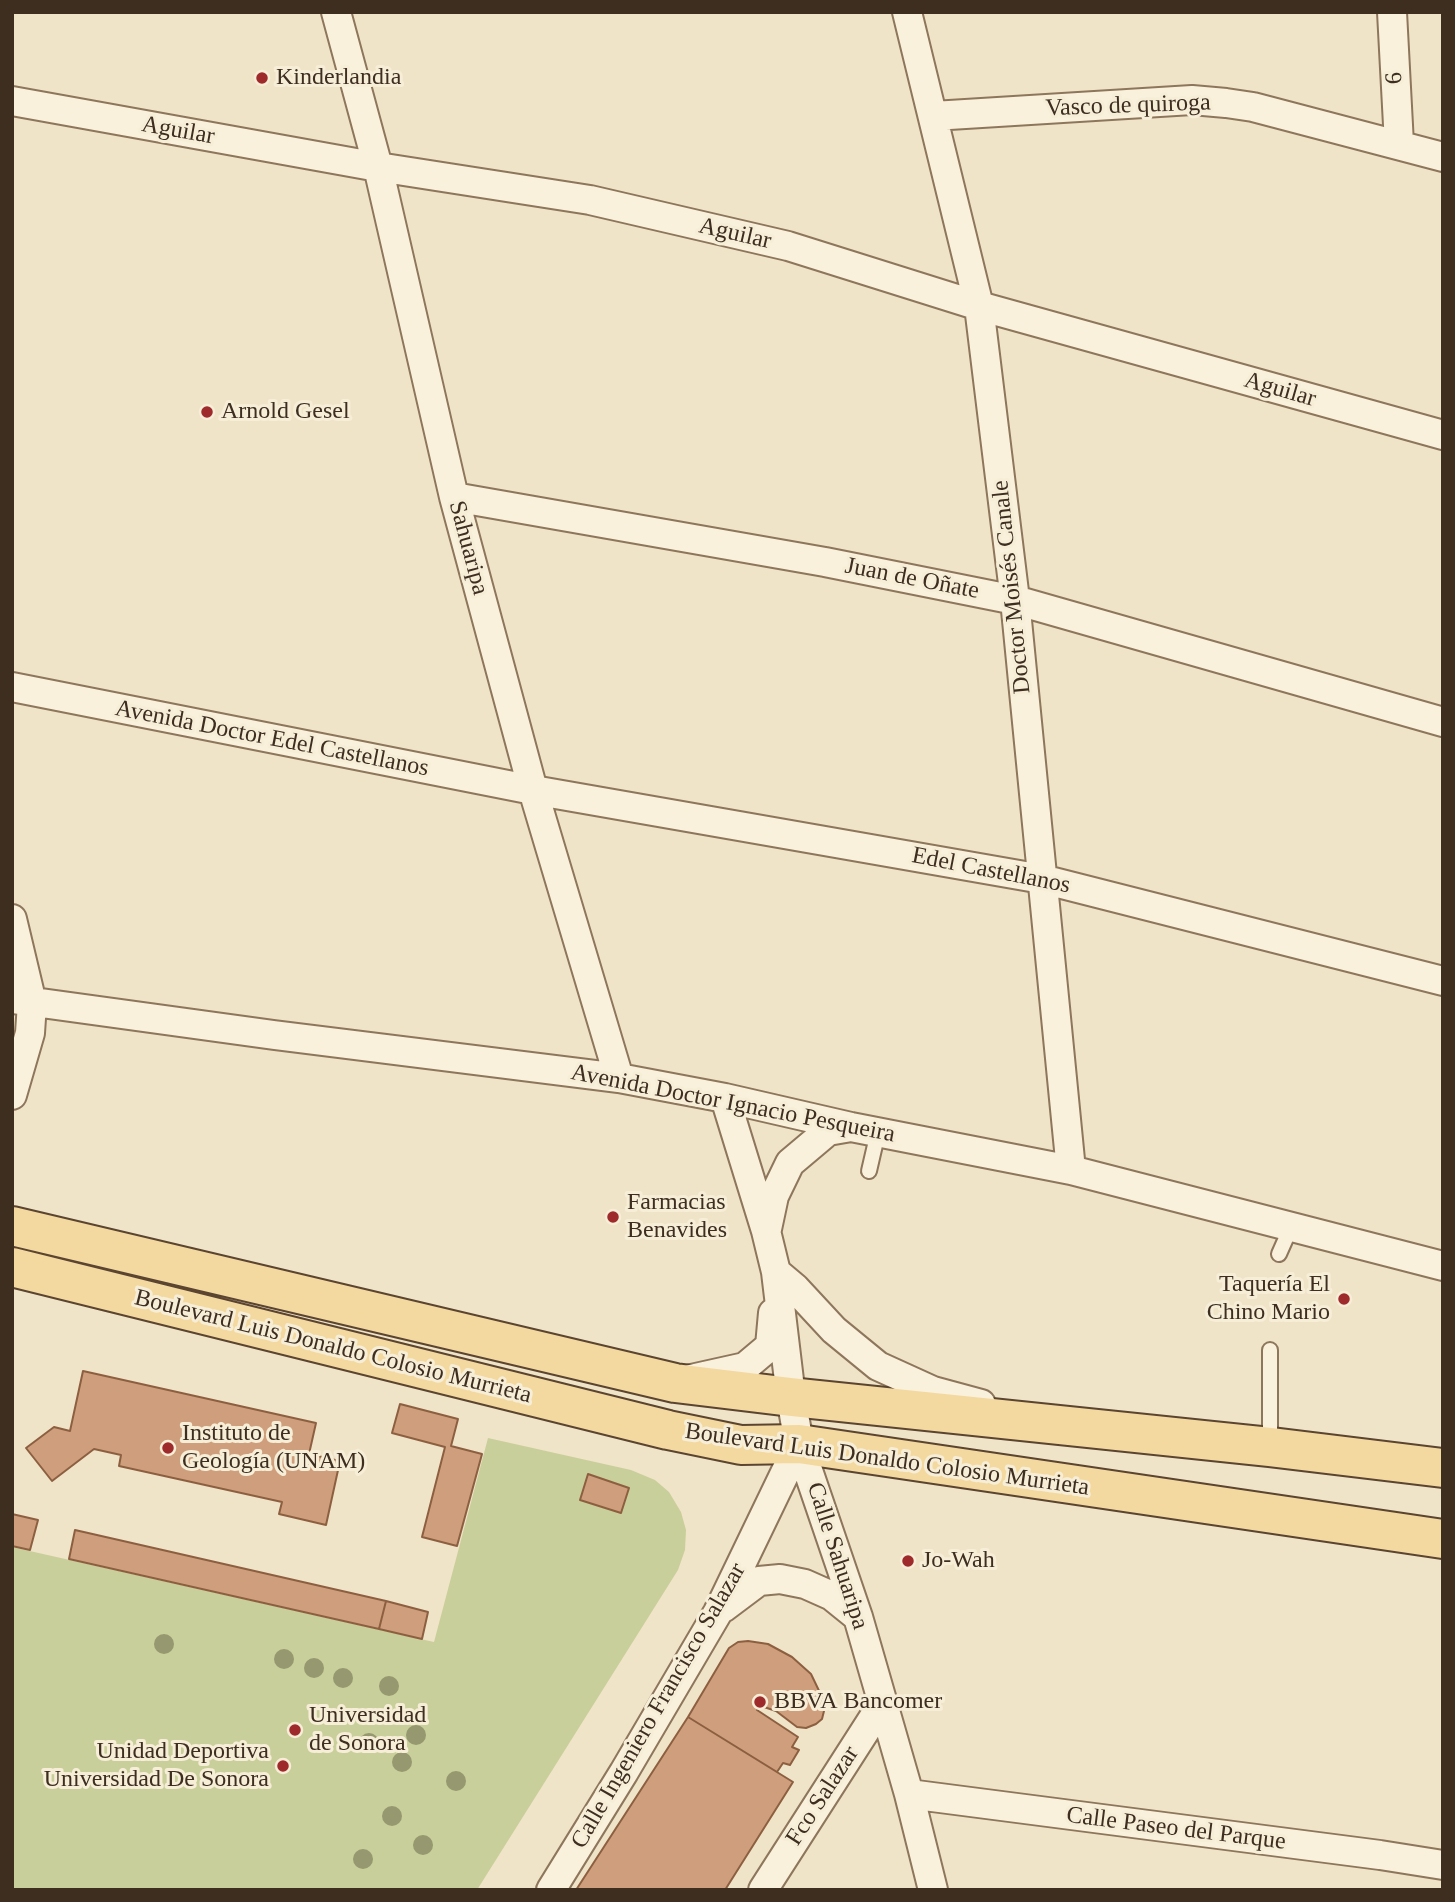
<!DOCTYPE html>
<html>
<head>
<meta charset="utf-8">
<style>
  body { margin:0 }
  #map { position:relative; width:1455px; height:1902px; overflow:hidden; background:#f0e4c8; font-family:"Times New Roman",serif }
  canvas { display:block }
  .frame { position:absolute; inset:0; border:14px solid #3d2e20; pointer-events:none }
</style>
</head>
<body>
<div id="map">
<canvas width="1455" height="1902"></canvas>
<div class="frame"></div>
</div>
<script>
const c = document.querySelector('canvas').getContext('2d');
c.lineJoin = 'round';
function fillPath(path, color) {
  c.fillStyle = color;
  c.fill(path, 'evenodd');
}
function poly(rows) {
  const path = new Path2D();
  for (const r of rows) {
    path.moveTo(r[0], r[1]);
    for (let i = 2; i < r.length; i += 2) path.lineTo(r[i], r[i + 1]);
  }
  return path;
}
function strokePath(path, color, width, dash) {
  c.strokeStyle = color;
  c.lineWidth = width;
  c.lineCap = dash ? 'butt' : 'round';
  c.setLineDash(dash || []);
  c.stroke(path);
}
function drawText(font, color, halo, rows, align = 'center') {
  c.font = font + ' "Times New Roman",serif';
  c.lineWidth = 6;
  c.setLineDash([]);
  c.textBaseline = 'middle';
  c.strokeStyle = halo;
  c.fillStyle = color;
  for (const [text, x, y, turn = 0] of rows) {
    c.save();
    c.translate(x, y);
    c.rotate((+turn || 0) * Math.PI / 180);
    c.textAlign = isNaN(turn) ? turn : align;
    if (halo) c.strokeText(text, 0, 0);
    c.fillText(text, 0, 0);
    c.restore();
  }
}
const green = poly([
  [488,1438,631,1470,655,1480,669,1492,681,1512,686,1530,685,1550,678,1570,477,1890,12,1890,12,1547,434,1642]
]);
const building = poly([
  [83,1371,316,1423,309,1454,340,1461,326,1525,279,1514,282,1502,119,1466,121,1455,94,1449,52,1481,26,1448,54,1427,70,1431,83,1371],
  [400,1404,458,1419,451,1446,482,1454,457,1546,422,1537,445,1447,392,1433,400,1404],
  [588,1474,629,1488,621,1513,580,1500,588,1474],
  [12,1514,38,1520,30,1550,12,1546,12,1514],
  [75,1530,386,1601,379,1629,69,1559,75,1530],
  [386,1601,428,1612,422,1639,379,1629,386,1601],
  [748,1641,768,1644,792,1657,811,1674,822,1697,824,1711,822,1719,816,1724,806,1728,797,1727,776,1711,764,1707,758,1707,757,1710,798,1737,792,1747,799,1750,790,1765,783,1763,777,1772,688,1717,729,1648,738,1642,748,1641],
  [688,1717,793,1782,725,1890,576,1890,688,1717]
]);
const lane = poly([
  [869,1171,878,1132],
  [1279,1254,1291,1227],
  [1270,1447,1270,1350]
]);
const street = poly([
  [336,12,378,167,454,497,533,790,619,1078],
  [907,12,979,306,1015,600,1071,1170],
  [1392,12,1399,144],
  [12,101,378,167,590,200,788,246,979,306,1443,435],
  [933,116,1192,100,1226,103,1253,107,1443,157],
  [454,497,825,562,1015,600,1443,722],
  [12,687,533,790,1042,879,1443,981],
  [12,919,32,1003,30,1033,12,1095],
  [12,999,274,1035,619,1078,725,1098,851,1127,1071,1170,1443,1266],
  [725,1098,766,1231,776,1272,791,1397,799,1444,858,1617,909,1794,933,1890],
  [767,1229,774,1196,790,1163,828,1131,851,1127],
  [776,1272,795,1288,834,1330,878,1366,933,1391,981,1404],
  [691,1379,745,1367,770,1346,773,1313],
  [723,1608,759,1581,780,1579,805,1584,832,1596,858,1617],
  [909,1794,1380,1855,1443,1865],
  [551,1890,624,1772,718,1612,799,1444],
  [763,1890,883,1703]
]);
const primary = poly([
  [12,1226,675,1383,791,1397,1270,1447,1443,1468],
  [12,1267,668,1430,741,1445,799,1444,1443,1539]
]);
const trees = [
  [164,1644],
  [284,1659],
  [314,1668],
  [343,1678],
  [389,1686],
  [416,1735],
  [369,1743],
  [402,1762],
  [456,1781],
  [392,1816],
  [423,1845],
  [363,1859]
];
const markers = [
  [262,78,7,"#9e2a2b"],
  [207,412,7,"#9e2a2b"],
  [613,1217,7,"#9e2a2b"],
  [1344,1299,7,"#9e2a2b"],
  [168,1448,7,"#9e2a2b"],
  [908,1561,7,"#9e2a2b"],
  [760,1702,7,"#9e2a2b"],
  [295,1730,7,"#9e2a2b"],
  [283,1766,7,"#9e2a2b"]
];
const poiNames = [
  ["Kinderlandia",276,78],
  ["Arnold Gesel",221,412],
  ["Farmacias",627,1203],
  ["Benavides",627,1231],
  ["Taquería El",1330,1285,"right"],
  ["Chino Mario",1330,1313,"right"],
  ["Instituto de",182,1434],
  ["Geología (UNAM)",182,1462],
  ["Jo-Wah",922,1561],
  ["BBVA Bancomer",774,1702],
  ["Universidad",309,1716],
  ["de Sonora",309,1744],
  ["Unidad Deportiva",269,1752,"right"],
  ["Universidad De Sonora",269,1780,"right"]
];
const streetNames = [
  ["6",1395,78,-93],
  ["Vasco de quiroga",1128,106,-2],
  ["Aguilar",178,131,10],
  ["Aguilar",735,234,13],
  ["Aguilar",1280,390,16],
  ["Sahuaripa",468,548,75],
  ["Juan de Oñate",912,579,11],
  ["Doctor Moisés Canale",1012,587,-96],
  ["Avenida Doctor Edel Castellanos",272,739,11],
  ["Edel Castellanos",991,871,11],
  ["Avenida Doctor Ignacio Pesqueira",733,1104,11],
  ["Boulevard Luis Donaldo Colosio Murrieta",333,1347,14],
  ["Boulevard Luis Donaldo Colosio Murrieta",887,1460,8],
  ["Calle Sahuaripa",837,1556,72],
  ["Calle Ingeniero Francisco Salazar",659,1706,-60],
  ["Fco Salazar",823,1796,-57],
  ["Calle Paseo del Parque",1176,1829,7]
];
fillPath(green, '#c9cf9b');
fillPath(building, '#cf9f7d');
strokePath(building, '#8d5f41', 2);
strokePath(lane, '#8d765c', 18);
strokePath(street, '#8d765c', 32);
strokePath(primary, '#5b4430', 42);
strokePath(lane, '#faf1dc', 14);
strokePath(street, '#faf1dc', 28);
strokePath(primary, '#f3d9a0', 38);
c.fillStyle = '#96986f';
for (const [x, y] of trees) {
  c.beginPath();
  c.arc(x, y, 10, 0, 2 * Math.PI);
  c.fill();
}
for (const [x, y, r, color] of markers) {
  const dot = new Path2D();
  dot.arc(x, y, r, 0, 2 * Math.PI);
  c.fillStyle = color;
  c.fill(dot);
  strokePath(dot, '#f7eed8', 2.5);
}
drawText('24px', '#3d2e20', '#f7eed8', poiNames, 'left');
drawText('24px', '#3d2e20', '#f7eed8', streetNames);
</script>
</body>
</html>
